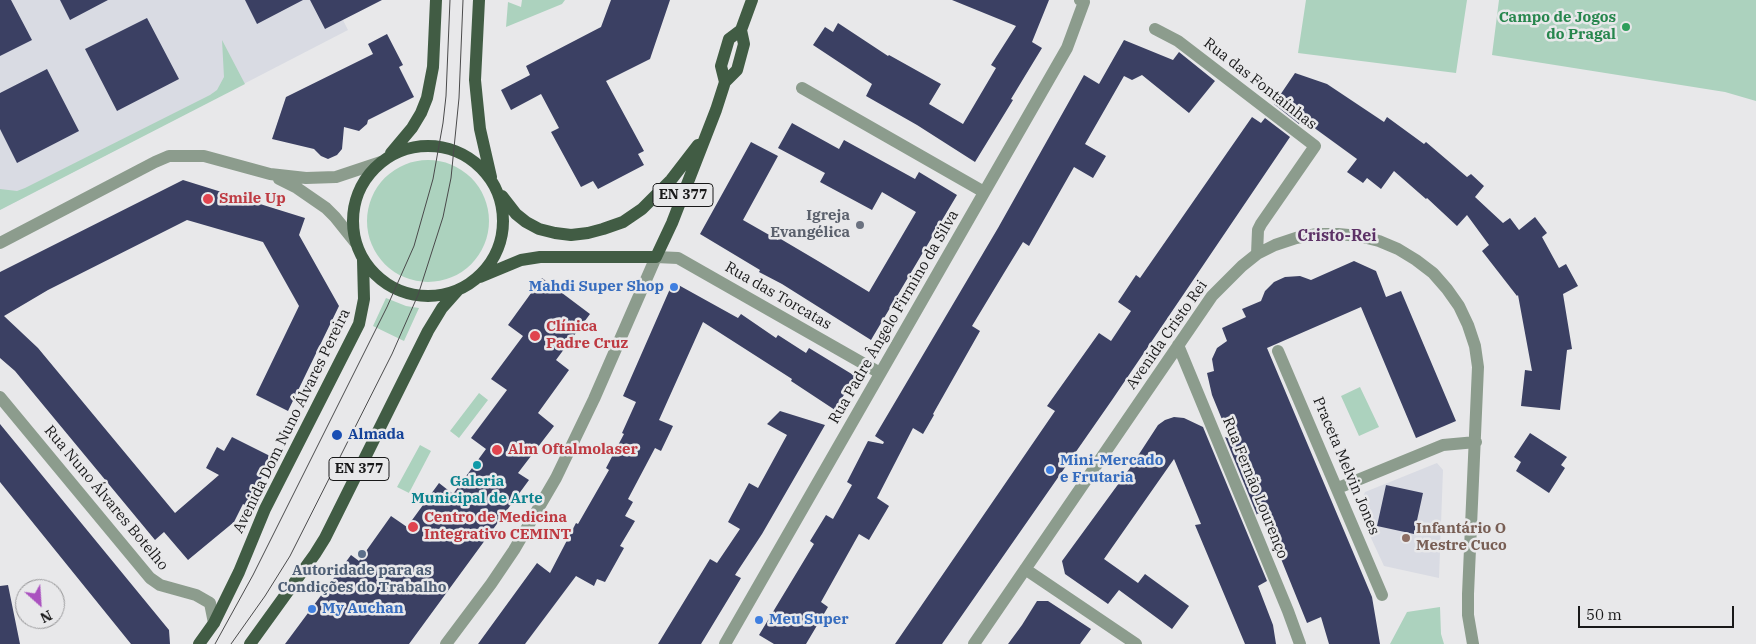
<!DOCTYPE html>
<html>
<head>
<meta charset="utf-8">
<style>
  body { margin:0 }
  #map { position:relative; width:1756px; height:644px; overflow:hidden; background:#e8e8ea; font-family:"IBM Plex Serif",serif }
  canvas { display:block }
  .north { position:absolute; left:15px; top:579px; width:50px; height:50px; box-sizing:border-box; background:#e8e8ea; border:1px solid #959597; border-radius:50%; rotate:154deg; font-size:14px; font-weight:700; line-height:20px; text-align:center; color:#19191a }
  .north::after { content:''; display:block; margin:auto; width:18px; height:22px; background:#aa52bf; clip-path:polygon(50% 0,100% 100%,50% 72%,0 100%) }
  .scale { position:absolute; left:1578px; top:606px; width:156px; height:22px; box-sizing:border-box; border:2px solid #19191a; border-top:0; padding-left:6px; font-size:15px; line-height:18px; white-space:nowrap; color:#19191a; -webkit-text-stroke:4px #e8e8ea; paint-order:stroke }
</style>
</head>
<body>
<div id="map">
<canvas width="1756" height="644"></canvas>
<div class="north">N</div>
<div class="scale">50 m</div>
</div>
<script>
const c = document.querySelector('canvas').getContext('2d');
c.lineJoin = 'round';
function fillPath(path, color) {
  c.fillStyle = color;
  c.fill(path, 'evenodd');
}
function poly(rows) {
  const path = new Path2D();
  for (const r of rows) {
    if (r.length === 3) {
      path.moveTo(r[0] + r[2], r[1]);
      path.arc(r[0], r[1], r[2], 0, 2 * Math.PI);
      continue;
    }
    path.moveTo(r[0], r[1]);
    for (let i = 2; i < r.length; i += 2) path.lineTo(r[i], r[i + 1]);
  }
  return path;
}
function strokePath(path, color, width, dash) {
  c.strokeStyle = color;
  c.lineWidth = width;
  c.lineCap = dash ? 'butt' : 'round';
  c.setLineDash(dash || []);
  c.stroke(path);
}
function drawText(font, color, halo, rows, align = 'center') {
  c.font = font + ' "IBM Plex Serif",serif';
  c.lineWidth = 5;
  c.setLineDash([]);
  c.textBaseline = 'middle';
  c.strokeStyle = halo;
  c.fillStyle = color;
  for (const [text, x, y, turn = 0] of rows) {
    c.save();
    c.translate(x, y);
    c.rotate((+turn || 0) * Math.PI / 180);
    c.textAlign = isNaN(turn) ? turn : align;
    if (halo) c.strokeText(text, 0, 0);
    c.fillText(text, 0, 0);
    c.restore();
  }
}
const built = poly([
  [0,0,370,0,372,5,343,20,348,30,0,210],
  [1437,463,1443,470,1439,578,1384,566,1358,510,1365,492]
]);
const green = poly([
  [522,0,565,0,562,4,506,27,508,2,521,7],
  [1306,0,1467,0,1456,73,1298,53],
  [1499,0,1756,0,1756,101,1725,92,1492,55],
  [222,40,245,84,0,210,0,189,17,191,25,188,210,95,217,90,224,77],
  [428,221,61],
  [386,298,406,306,419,308,404,341,373,326],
  [1360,387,1379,427,1359,436,1341,396],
  [479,393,488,400,459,438,450,431],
  [420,445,431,451,409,493,397,487],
  [1440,607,1441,634,1444,644,1390,644,1407,612]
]);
const building = poly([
  [0,0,11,0,32,40,0,56],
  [60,0,108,0,70,20],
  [245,0,303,0,257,24],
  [310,0,382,0,325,29],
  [611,0,670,0,650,59,606,81,644,151,638,154,644,165,598,189,593,181,581,187,551,132,559,128,541,94,511,110,501,90,530,75,526,66,601,27],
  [952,0,1049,0,1032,42,1042,48,1011,99,1013,100,975,162,917,125,866,96,872,84,813,45,825,27,833,32,838,23,888,56,889,55,941,84,929,104,963,124,996,68,991,65,1016,26],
  [147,18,179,79,117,111,85,49],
  [387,34,403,65,399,67,414,97,368,120,367,124,359,131,344,127,342,149,337,155,328,159,321,156,314,149,272,139,286,97,373,54,368,44],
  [1124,40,1173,60,1179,52,1215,81,1189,113,1142,75,1132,80,1124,76,1085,144,1106,156,1093,178,1074,167,1029,246,1023,242,1004,273,972,326,980,331,933,414,934,415,923,434,913,428,877,498,889,506,869,540,859,534,821,602,828,607,806,644,774,644,759,635,814,544,810,541,826,515,833,519,852,485,847,482,868,441,883,444,884,442,875,436,998,228,1084,75,1099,84],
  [47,69,79,131,17,163,0,129,0,93],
  [1295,73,1327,84,1384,122,1387,117,1424,144,1426,142,1467,177,1471,174,1484,186,1475,197,1503,223,1510,218,1519,230,1535,217,1547,233,1542,237,1559,268,1566,264,1578,286,1563,294,1572,349,1567,350,1560,410,1521,406,1525,370,1532,371,1518,295,1517,296,1482,251,1489,245,1467,215,1457,226,1427,198,1426,199,1394,171,1381,189,1367,178,1363,183,1347,172,1357,159,1302,119,1299,124,1274,104],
  [1252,117,1261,123,1265,118,1290,137,1112,400,942,644,895,644,1055,411,1047,406,1099,333,1111,341,1131,311,1118,302,1136,275,1140,278],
  [792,123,839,149,844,140,915,179,919,172,957,195,871,340,782,284,759,272,760,270,700,234,751,142,778,156,743,220,778,240,779,238,818,261,869,292,916,212,882,192,872,210,820,182,825,173,778,148],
  [183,180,305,218,299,235,339,306,288,411,256,395,299,306,263,242,187,220,48,290,4,316,38,348,175,513,219,475,206,468,217,447,224,451,232,437,272,457,247,506,243,504,234,522,188,560,164,532,155,540,15,371,0,358,0,272],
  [1354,261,1376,271,1386,297,1401,291,1456,421,1416,438,1361,307,1267,348,1372,597,1380,644,1329,644,1321,617,1307,623,1262,512,1257,514,1257,515,1225,437,1230,439,1212,395,1207,373,1214,371,1212,359,1217,348,1227,341,1222,328,1246,317,1242,309,1261,301,1265,291,1274,282,1285,277,1300,276,1311,280],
  [542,278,590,314,556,360,569,370,538,413,554,426,518,473,529,480,409,644,285,644,351,555,359,561,391,516,407,527,439,483,453,494,486,449,471,438,507,390,491,379,523,336,508,325],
  [673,282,738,318,741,314,776,338,778,335,806,353,809,348,855,376,835,410,791,381,792,379,703,322,659,420,673,426,661,451,655,448,628,499,633,502,625,516,635,521,620,546,624,548,605,582,597,579,594,586,576,576,525,644,478,644,537,563,550,573,576,523,578,524,609,470,606,468,624,434,622,433,636,402,623,396],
  [780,411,825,425,762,534,735,575,741,578,701,644,658,644,710,559,717,563,740,529,728,522,749,483,758,488,787,435,767,424],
  [1174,417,1184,418,1203,427,1267,581,1258,586,1273,625,1276,644,1245,644,1195,525,1201,524,1174,459,1104,559,1138,583,1145,574,1189,606,1172,629,1119,590,1108,604,1065,574,1062,561,1130,468,1158,425,1165,420],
  [0,424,169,630,170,644,131,644,0,482],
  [1530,433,1567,457,1561,465,1565,468,1549,493,1516,471,1521,462,1514,457],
  [1386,485,1423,493,1414,534,1377,526],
  [8,585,20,644,0,644,0,586],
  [1037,601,1048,601,1091,629,1080,644,1008,644,1022,625]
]);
const minor = poly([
  [1155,29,1178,41,1315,146,1261,224,1258,230,1257,254],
  [802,88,984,192],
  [1178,345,1288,611,1300,644],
  [1278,351,1382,595],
  [0,397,150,578,160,585,196,595,210,603,214,623],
  [1338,488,1443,445,1476,442],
  [1025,569,1136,644],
  [446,644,491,584,514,550,556,478,594,399,656,257,678,258,880,373],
  [725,644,1067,48,1084,2,1080,0],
  [974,644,1212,296,1242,266,1257,254,1275,245,1296,238,1317,234,1338,234,1359,236,1379,241,1398,249,1416,260,1433,273,1447,289,1459,306,1468,325,1475,346,1478,367,1468,594,1468,615,1473,644]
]);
const tertiary = poly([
  [279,179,297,188,326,208,335,217,355,242],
  [0,243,155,162,169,156,204,156,270,174,306,178,336,177,381,162]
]);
const primary = poly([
  [479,0,475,80,477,100,480,129,491,177],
  [725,82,721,66,729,39,741,30],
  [428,221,75],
  [391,153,412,128,421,113,427,98,433,67,436,0],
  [502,196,516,214,526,222,539,229,555,233,571,235,588,233,603,229,623,222,642,209,671,180,698,145],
  [480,277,521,260,540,257,656,257,672,223,716,110,725,82,737,70,744,44,741,30,752,0],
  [199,644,214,623,239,572,265,509,359,324,364,299,363,260],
  [250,644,315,554,325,538,428,331,442,308,458,290]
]);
const tram = poly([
  [215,644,253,575,387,307,414,246,433,179,443,123,446,96,450,0],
  [231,644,265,596,290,556,392,354,418,295,443,217,451,178,459,98,463,0]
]);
const markers = [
  [1626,27,5,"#2e9e5b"],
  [208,199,6,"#e0444e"],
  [860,225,5,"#6b7280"],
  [674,287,5,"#3f7fe0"],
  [535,336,6,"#e0444e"],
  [337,435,6,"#1a4fb4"],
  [497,450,6,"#e0444e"],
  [477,465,5,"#0f9aa8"],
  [1050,470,5,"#3f7fe0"],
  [413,527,6,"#e0444e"],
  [1406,538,5,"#8d6e63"],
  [362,554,5,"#5c6f8a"],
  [312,609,5,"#3f7fe0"],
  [759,620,5,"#3f7fe0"]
];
const shields = [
  [683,195,60],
  [359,469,60]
];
const shieldNames = [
  ["EN 377",683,195],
  ["EN 377",359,469]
];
const leisureNames = [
  ["Campo de Jogos",1616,18],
  ["do Pragal",1616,35]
];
const streetNames = [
  ["Rua das Fontaínhas",1260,84,38],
  ["Rua das Torcatas",778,296,30],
  ["Rua Padre Ângelo Firmino da Silva",894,317,-60],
  ["Avenida Cristo Rei",1167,335,-55],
  ["Avenida Dom Nuno Álvares Pereira",292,421,-64],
  ["Praceta Melvin Jones",1346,466,67],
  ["Rua Fernão Lourenço",1255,488,68],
  ["Rua Nuno Álvares Botelho",106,498,50]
];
const healthNames = [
  ["Smile Up",219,199],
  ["Clínica",546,327],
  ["Padre Cruz",546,344],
  ["Alm Oftalmolaser",508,450],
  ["Centro de Medicina",424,518],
  ["Integrativo CEMINT",424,535]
];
const worshipNames = [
  ["Igreja",850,216],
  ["Evangélica",850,233]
];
const shopNames = [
  ["Mahdi Super Shop",664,287,"right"],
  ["Mini-Mercado",1060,461],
  ["e Frutaria",1060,478],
  ["My Auchan",322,609],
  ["Meu Super",769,620]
];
const transitNames = [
  ["Almada",348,435]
];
const cultureNames = [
  ["Galeria",477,482],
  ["Municipal de Arte",477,499]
];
const educationNames = [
  ["Infantário O",1416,529],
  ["Mestre Cuco",1416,546]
];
const serviceNames = [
  ["Autoridade para as",362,571],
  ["Condições do Trabalho",362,588]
];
const neighbourhoodNames = [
  ["Cristo-Rei",1337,236]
];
fillPath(built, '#d9dbe3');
fillPath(green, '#acd2be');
fillPath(building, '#3b4063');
strokePath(minor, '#8c9c8d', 12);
strokePath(tertiary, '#8c9c8d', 12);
strokePath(primary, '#415c44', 12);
strokePath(tram, '#4a4a4b', 1);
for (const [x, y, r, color] of markers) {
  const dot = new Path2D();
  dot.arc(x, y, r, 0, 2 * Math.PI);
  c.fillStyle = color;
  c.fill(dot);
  strokePath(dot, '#e8e8ea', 2);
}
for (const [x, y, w] of shields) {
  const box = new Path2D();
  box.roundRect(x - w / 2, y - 11.5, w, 23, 4);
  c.fillStyle = '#e8e8ea';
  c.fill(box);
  strokePath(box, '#19191a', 1);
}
drawText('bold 14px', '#19191a', null, shieldNames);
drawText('bold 15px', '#27864d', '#e8e8ea', leisureNames, 'right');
drawText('15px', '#19191a', '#e8e8ea', streetNames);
drawText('bold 15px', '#be3a42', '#e8e8ea', healthNames, 'left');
drawText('bold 15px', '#5b616d', '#e8e8ea', worshipNames, 'right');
drawText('bold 15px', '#366cbe', '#e8e8ea', shopNames, 'left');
drawText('bold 15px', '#164399', '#e8e8ea', transitNames, 'left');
drawText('bold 15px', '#0d838f', '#e8e8ea', cultureNames);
drawText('bold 15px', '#785e54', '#e8e8ea', educationNames, 'left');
drawText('bold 15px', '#4e5e75', '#e8e8ea', serviceNames);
drawText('bold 16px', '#5c3166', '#e8e8ea', neighbourhoodNames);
</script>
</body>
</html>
